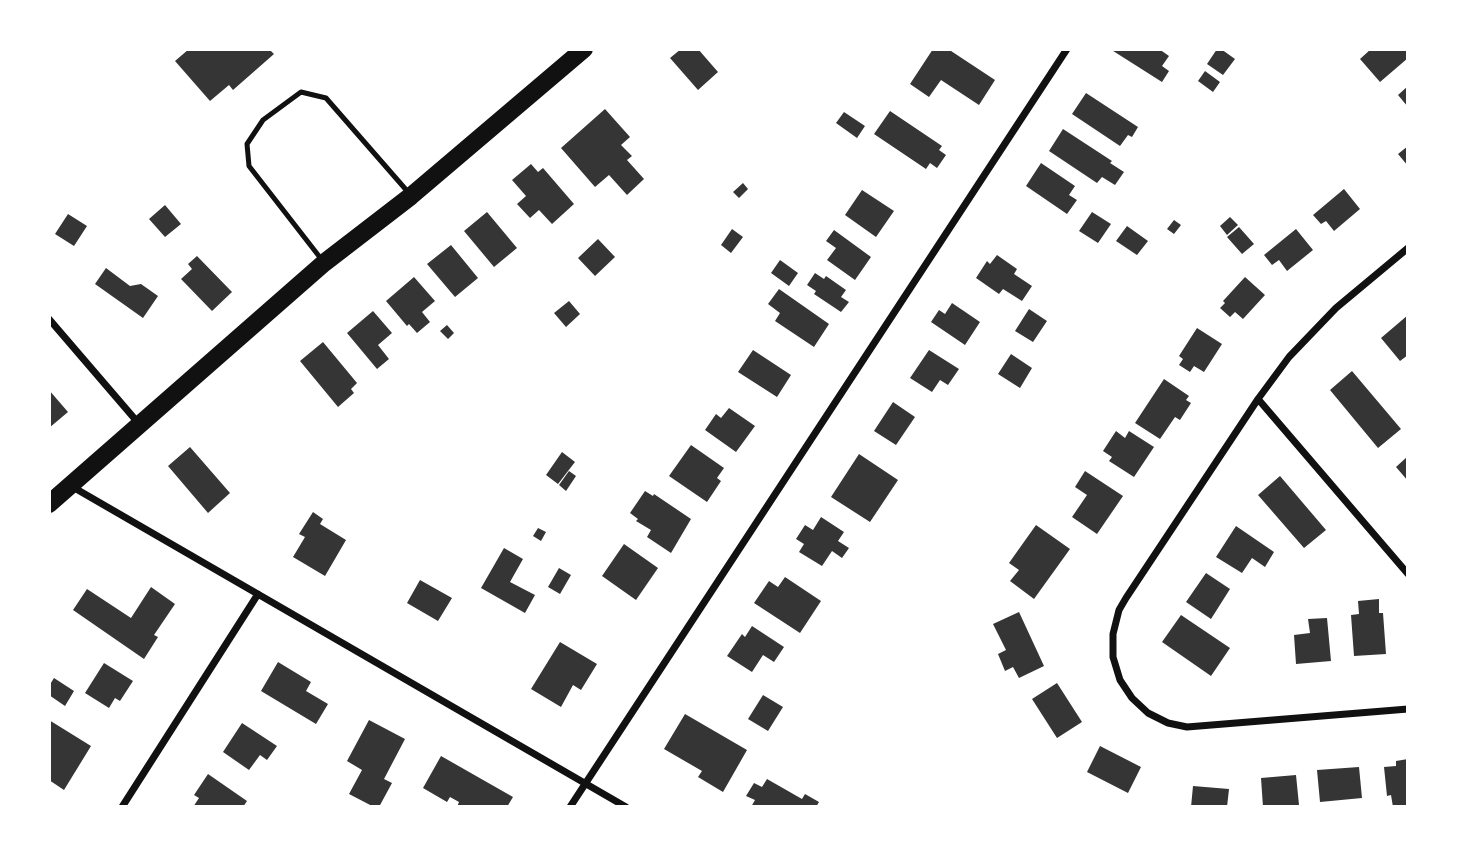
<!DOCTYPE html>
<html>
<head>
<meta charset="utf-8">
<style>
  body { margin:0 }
  #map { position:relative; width:1457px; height:856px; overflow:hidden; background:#fff; font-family:Helvetica,sans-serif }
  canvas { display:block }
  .frame { position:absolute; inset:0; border:51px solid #fff; pointer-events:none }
</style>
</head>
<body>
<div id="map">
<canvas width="1457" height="856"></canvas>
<div class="frame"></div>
</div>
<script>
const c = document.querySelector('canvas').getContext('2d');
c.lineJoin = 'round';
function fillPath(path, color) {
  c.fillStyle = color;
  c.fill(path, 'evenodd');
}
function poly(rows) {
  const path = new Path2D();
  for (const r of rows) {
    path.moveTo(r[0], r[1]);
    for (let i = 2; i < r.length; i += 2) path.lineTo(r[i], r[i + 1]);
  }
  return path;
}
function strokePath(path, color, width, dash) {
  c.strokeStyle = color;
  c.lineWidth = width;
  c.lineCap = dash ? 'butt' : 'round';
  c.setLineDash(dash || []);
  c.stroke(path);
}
const building = poly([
  [189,49,269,49,274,54,233,90,229,85,210,101,175,61],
  [681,49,698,49,718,72,698,90,670,58],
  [933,49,948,49,995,80,979,105,941,80,929,97,910,84],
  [1110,49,1159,49,1169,56,1162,66,1169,71,1162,82],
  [1217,49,1221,49,1235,59,1223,75,1207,64],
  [1371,49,1408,49,1408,58,1380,82,1360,59],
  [1205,71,1220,82,1213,92,1198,81],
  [1408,86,1408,107,1398,95],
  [1086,93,1138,127,1132,137,1128,135,1120,146,1072,114],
  [605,109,630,137,621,145,632,156,627,160,644,179,627,195,609,175,595,187,561,148],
  [890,111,942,146,939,150,946,155,937,168,930,163,926,169,874,134],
  [844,112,865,126,857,138,836,123],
  [1063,129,1112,161,1110,163,1124,172,1115,185,1102,177,1097,183,1049,151],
  [1408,146,1408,166,1398,154],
  [1041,163,1075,186,1069,195,1077,200,1067,214,1026,186],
  [531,164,538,172,543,168,574,204,552,224,539,210,530,218,517,204,526,196,512,180],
  [743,183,748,189,739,198,733,192],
  [1344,189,1360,209,1334,231,1326,221,1321,224,1313,215],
  [862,190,894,211,876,237,845,215],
  [165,205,181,224,165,237,149,219],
  [487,212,517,248,494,267,464,231],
  [1092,212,1111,224,1098,243,1079,231],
  [68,214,87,226,74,246,55,234],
  [1230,217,1238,225,1227,235,1220,226],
  [1174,220,1181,225,1174,234,1167,229],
  [1127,226,1148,241,1137,255,1116,241],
  [1239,227,1254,244,1242,254,1227,237],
  [732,229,743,237,731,253,721,245],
  [1296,229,1313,250,1287,271,1279,260,1272,265,1264,255],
  [834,230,871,257,855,280,827,260,836,248,826,241],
  [598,239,615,257,595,276,578,258],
  [451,245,478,278,455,297,427,264],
  [997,255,1017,269,1014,274,1032,286,1022,301,1003,289,999,294,976,278,987,261,990,264],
  [197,256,232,292,212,311,181,279,192,269,188,264],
  [780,260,798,273,789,286,771,273],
  [106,268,130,286,141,284,158,296,143,318,95,284],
  [815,273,824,279,826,276,846,290,841,297,849,302,841,312,814,294,816,291,807,285],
  [414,277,435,301,422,312,430,322,417,333,409,324,407,326,386,301],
  [1245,277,1265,295,1243,319,1235,312,1230,317,1220,308,1225,303,1223,301],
  [779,289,829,324,814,347,775,321,780,313,768,304],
  [569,301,580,314,566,327,554,313],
  [952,303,980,322,965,345,931,322,939,310,945,314],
  [1029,309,1047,321,1033,342,1015,331],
  [373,311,392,333,378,345,389,359,377,369,347,333],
  [1408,315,1408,355,1400,361,1381,338],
  [447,325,454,333,448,339,440,331],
  [1197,328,1222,344,1204,372,1194,366,1190,372,1179,365,1183,359,1179,356],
  [323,342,357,383,351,389,354,393,338,407,300,361],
  [753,350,791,375,777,397,738,372],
  [929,350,959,369,948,385,940,380,932,392,910,378],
  [1011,354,1032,368,1020,388,998,374],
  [1352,371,1401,429,1378,448,1330,390],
  [1164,379,1189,396,1186,400,1191,403,1180,420,1175,417,1160,439,1135,423],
  [49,390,68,412,49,428],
  [893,402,915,417,896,445,874,431],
  [729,408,755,426,736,452,705,430,716,414,721,418],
  [1116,431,1125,438,1129,431,1154,447,1134,477,1109,461,1112,457,1103,451],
  [691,445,724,468,717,478,721,481,707,502,669,476],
  [190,447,230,493,208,513,168,466],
  [562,452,575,462,558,484,546,475],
  [859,454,898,480,870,522,831,497],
  [1408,456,1408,481,1396,467],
  [569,471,576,476,566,491,559,485],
  [1085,471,1123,496,1097,534,1072,517,1087,495,1075,487],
  [1280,476,1326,530,1304,548,1258,495],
  [645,491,653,496,654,494,691,519,671,553,647,537,651,530,636,521,638,519,630,513],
  [313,512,323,519,320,524,346,540,325,576,293,557,305,537,299,534],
  [821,517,844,532,838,541,849,548,842,558,832,551,822,566,799,552,804,544,796,539,805,525,813,530],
  [1036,525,1070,549,1034,599,1010,581,1019,570,1009,563],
  [1236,526,1274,552,1265,567,1252,558,1242,573,1216,557],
  [538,528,546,532,541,541,533,536],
  [624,544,658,568,636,600,602,576],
  [504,548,523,559,510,582,535,595,525,613,481,588],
  [559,568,571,575,560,594,548,587],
  [1206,573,1230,589,1211,619,1186,602],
  [785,577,821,601,800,633,754,603,769,581,778,587],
  [420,580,452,598,438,621,407,603],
  [151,587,175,604,154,635,158,637,144,659,73,610,87,589,131,618],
  [1379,599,1379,613,1383,613,1386,654,1354,656,1351,615,1359,614,1358,601],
  [1019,612,1044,666,1019,678,1013,667,1005,671,998,654,1006,650,993,624],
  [1181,615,1230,648,1211,676,1162,642],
  [1327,618,1331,661,1296,664,1294,635,1310,633,1308,619],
  [752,626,784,647,774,662,763,655,752,672,727,656,742,634,745,637],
  [560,642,597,664,581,690,573,685,561,707,531,689],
  [278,662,311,682,306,691,328,704,316,724,261,691],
  [104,663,133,681,120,701,115,698,109,708,85,693],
  [54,678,74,691,65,706,49,695,49,686],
  [1057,683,1082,722,1057,738,1032,699],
  [763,695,783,707,768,731,748,719],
  [685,714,747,750,723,792,698,777,702,771,664,749],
  [49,720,91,746,64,790,49,780],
  [369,720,405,739,384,779,392,783,379,807,374,807,349,794,362,770,347,761],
  [242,723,277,746,267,760,260,755,249,770,223,752],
  [1100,746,1141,767,1128,793,1087,772],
  [441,756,513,797,507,807,457,807,459,802,450,797,447,802,423,788],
  [1408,759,1408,806,1393,807,1391,795,1387,796,1384,767,1396,766,1396,761],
  [1359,767,1362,798,1320,802,1317,770],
  [208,774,247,801,243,807,193,807,199,798,194,795],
  [1296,775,1299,805,1263,807,1261,778],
  [767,779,802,799,805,794,819,802,816,807,751,807,755,800,746,796,754,783,762,787],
  [1193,786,1229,789,1227,807,1191,807]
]);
const service = poly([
  [322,260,249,166,247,144,263,120,301,92,326,98,408,192]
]);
const minor = poly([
  [1408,248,1336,308,1289,357,1258,399,1126,598,1119,610,1113,634,1113,657,1120,680,1132,698,1148,713,1168,723,1187,727,1408,709],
  [49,319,140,425],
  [1258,399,1408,574],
  [71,486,626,807],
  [122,807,258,594],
  [570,807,1067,49]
]);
const primary = poly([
  [49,504,324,263,411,196,584,49]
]);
fillPath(building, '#353535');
strokePath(service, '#111', 5);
strokePath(minor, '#111', 7);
strokePath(primary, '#111', 18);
</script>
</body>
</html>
